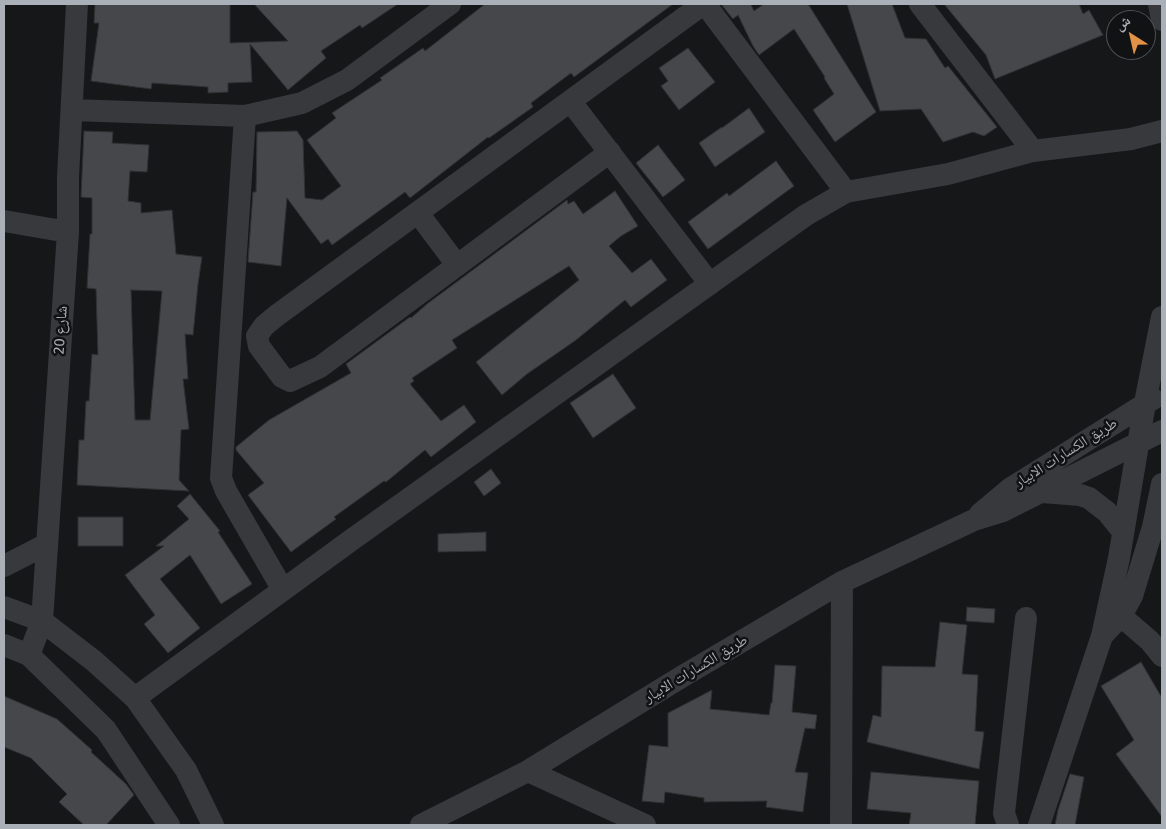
<!DOCTYPE html>
<html>
<head>
<meta charset="utf-8">
<style>
  body { margin:0 }
  #map { position:relative; width:1166px; height:829px; overflow:hidden; background:#161718; font-family:"Fira Sans","Noto Naskh Arabic",sans-serif }
  canvas { display:block }
  .frame { position:absolute; inset:0; border:5px solid #aab0b7; pointer-events:none }
  .north { position:absolute; left:1106px; top:10px; width:50px; height:50px; box-sizing:border-box; background:#111213; border:1px solid #4e5155; border-radius:50%; rotate:325deg; font-size:14px; font-weight:700; line-height:20px; text-align:center; color:#aab0b7 }
  .north::after { content:''; display:block; margin:auto; width:18px; height:22px; background:#e19246; clip-path:polygon(50% 0,100% 100%,50% 72%,0 100%) }
</style>
</head>
<body>
<div id="map">
<canvas width="1166" height="829"></canvas>
<div class="frame"></div>
<div class="north">ش</div>
</div>
<script>
const c = document.querySelector('canvas').getContext('2d');
c.lineJoin = 'round';
function fillPath(path, color) {
  c.fillStyle = color;
  c.fill(path, 'evenodd');
}
function poly(rows) {
  const path = new Path2D();
  for (const r of rows) {
    path.moveTo(r[0], r[1]);
    for (let i = 2; i < r.length; i += 2) path.lineTo(r[i], r[i + 1]);
  }
  return path;
}
function strokePath(path, color, width, dash) {
  c.strokeStyle = color;
  c.lineWidth = width;
  c.lineCap = dash ? 'butt' : 'round';
  c.setLineDash(dash || []);
  c.stroke(path);
}
function drawText(font, color, halo, rows, align = 'center') {
  c.font = font + ' "Fira Sans","Noto Naskh Arabic",sans-serif';
  c.lineWidth = 5;
  c.setLineDash([]);
  c.textBaseline = 'middle';
  c.strokeStyle = halo;
  c.fillStyle = color;
  for (const [text, x, y, turn = 0] of rows) {
    c.save();
    c.translate(x, y);
    c.rotate((+turn || 0) * Math.PI / 180);
    c.textAlign = isNaN(turn) ? turn : align;
    if (halo) c.strokeText(text, 0, 0);
    c.fillText(text, 0, 0);
    c.restore();
  }
}
const building = poly([
  [95,4,230,4,230,43,288,41,254,4,398,4,362,28,360,25,321,51,326,58,288,90,250,44,252,82,228,83,228,92,208,93,208,87,152,83,151,89,91,81,99,23,94,23,95,4],
  [485,4,673,4,574,77,571,73,531,103,533,107,489,138,488,137,410,198,405,192,332,245,328,239,321,244,287,198,281,266,248,262,253,192,256,192,257,132,297,131,303,140,305,198,322,200,341,186,307,140,336,118,332,113,382,80,380,78,423,48,425,51,485,4],
  [721,4,752,4,751,5,754,11,764,4,808,4,876,112,835,142,813,110,834,94,824,78,825,77,794,29,759,55,753,46,738,15,733,19,721,4],
  [847,4,892,4,905,38,926,39,945,68,948,66,997,127,984,136,973,132,943,142,921,109,880,111,847,4],
  [944,4,1079,4,1083,14,1089,10,1103,35,995,79,986,55,944,4],
  [688,48,715,82,679,110,661,86,668,81,659,68,688,48],
  [749,108,765,132,715,167,699,143,722,127,722,128,749,108],
  [84,131,113,132,112,143,149,145,147,172,130,171,128,201,141,203,141,213,172,210,176,254,202,257,198,284,193,335,185,334,188,379,183,379,189,429,181,430,179,480,189,491,77,485,79,440,84,440,86,401,89,401,92,354,98,355,96,289,87,288,90,234,92,234,92,198,81,197,84,131],
  [131,290,162,291,150,420,135,420,131,290],
  [658,145,685,180,663,197,636,163,658,145],
  [776,161,794,186,708,249,688,222,727,193,729,196,776,161],
  [615,191,638,226,621,236,609,246,632,273,651,259,667,280,631,307,625,300,576,340,527,374,502,395,476,362,579,280,569,266,452,340,457,348,412,378,414,381,410,384,441,421,464,405,476,422,431,457,425,450,386,482,384,481,334,517,336,519,291,552,248,495,264,483,236,450,236,447,269,420,351,373,346,364,410,317,411,318,427,304,567,200,568,204,574,201,583,214,615,191],
  [613,374,636,408,593,438,570,403,613,374],
  [491,469,501,483,484,496,474,482,491,469],
  [190,494,220,531,218,532,252,584,221,604,190,555,160,579,200,628,168,653,144,624,155,615,125,575,164,546,156,546,189,519,177,506,190,494],
  [78,517,123,517,123,546,78,546,78,517],
  [486,532,486,551,438,552,438,534,486,532],
  [967,607,995,609,994,623,966,621,967,607],
  [940,622,967,625,962,674,978,675,975,731,984,732,979,769,867,742,873,715,881,717,882,666,935,667,940,622],
  [1141,662,1162,698,1162,817,1116,754,1134,740,1101,686,1141,662],
  [775,665,796,666,792,712,817,715,815,729,805,728,795,772,808,773,803,812,766,807,767,801,704,802,704,798,665,792,664,803,642,801,649,745,668,747,668,713,712,690,710,709,769,715,771,703,772,703,775,665],
  [4,696,57,719,92,750,91,752,126,784,134,795,106,825,84,825,59,802,67,794,31,758,4,747,4,696],
  [871,772,979,781,975,825,909,825,911,813,867,809,871,772],
  [1070,774,1084,777,1075,825,1055,825,1058,810,1070,774]
]);
const minor = poly([
  [705,4,846,192],
  [920,4,1033,151],
  [1159,4,1162,20],
  [571,102,710,284],
  [72,110,245,116,302,103,347,80,450,4],
  [245,116,221,478,226,491,283,590],
  [610,152,320,367,290,381,282,377,259,346,257,336,264,326,276,316,703,4],
  [418,213,457,265],
  [4,221,68,232],
  [1042,492,1080,495,1089,498,1107,512,1123,532],
  [980,514,1011,488,1153,399],
  [4,566,47,544],
  [4,607,42,621,94,661,135,698,186,770,213,825],
  [1121,616,1150,641,1162,656],
  [1102,636,1121,616,1132,596,1153,527,1162,484],
  [4,645,29,655,106,730,169,825],
  [29,655,42,621,68,232,68,177,77,4],
  [135,698,350,541,806,215,846,192,948,174,1033,151,1131,139,1162,131],
  [528,771,645,825],
  [421,825,528,771,683,676,842,582,974,520,1003,511,1162,431],
  [841,825,842,582],
  [1008,825,1004,813,1026,618],
  [1039,825,1102,636,1119,558,1145,403,1162,317]
]);
const streetNames = [
  ["شارع 20",61,330,-86],
  ["طريق الكسارات الابيار",1066,453,-32],
  ["طريق الكسارات الابيار",696,669,-31]
];
fillPath(building, '#46474b');
strokePath(building, '#313134', 1);
strokePath(minor, '#38393d', 22);
drawText('15px', '#aab0b7', '#111213', streetNames);
</script>
</body>
</html>
